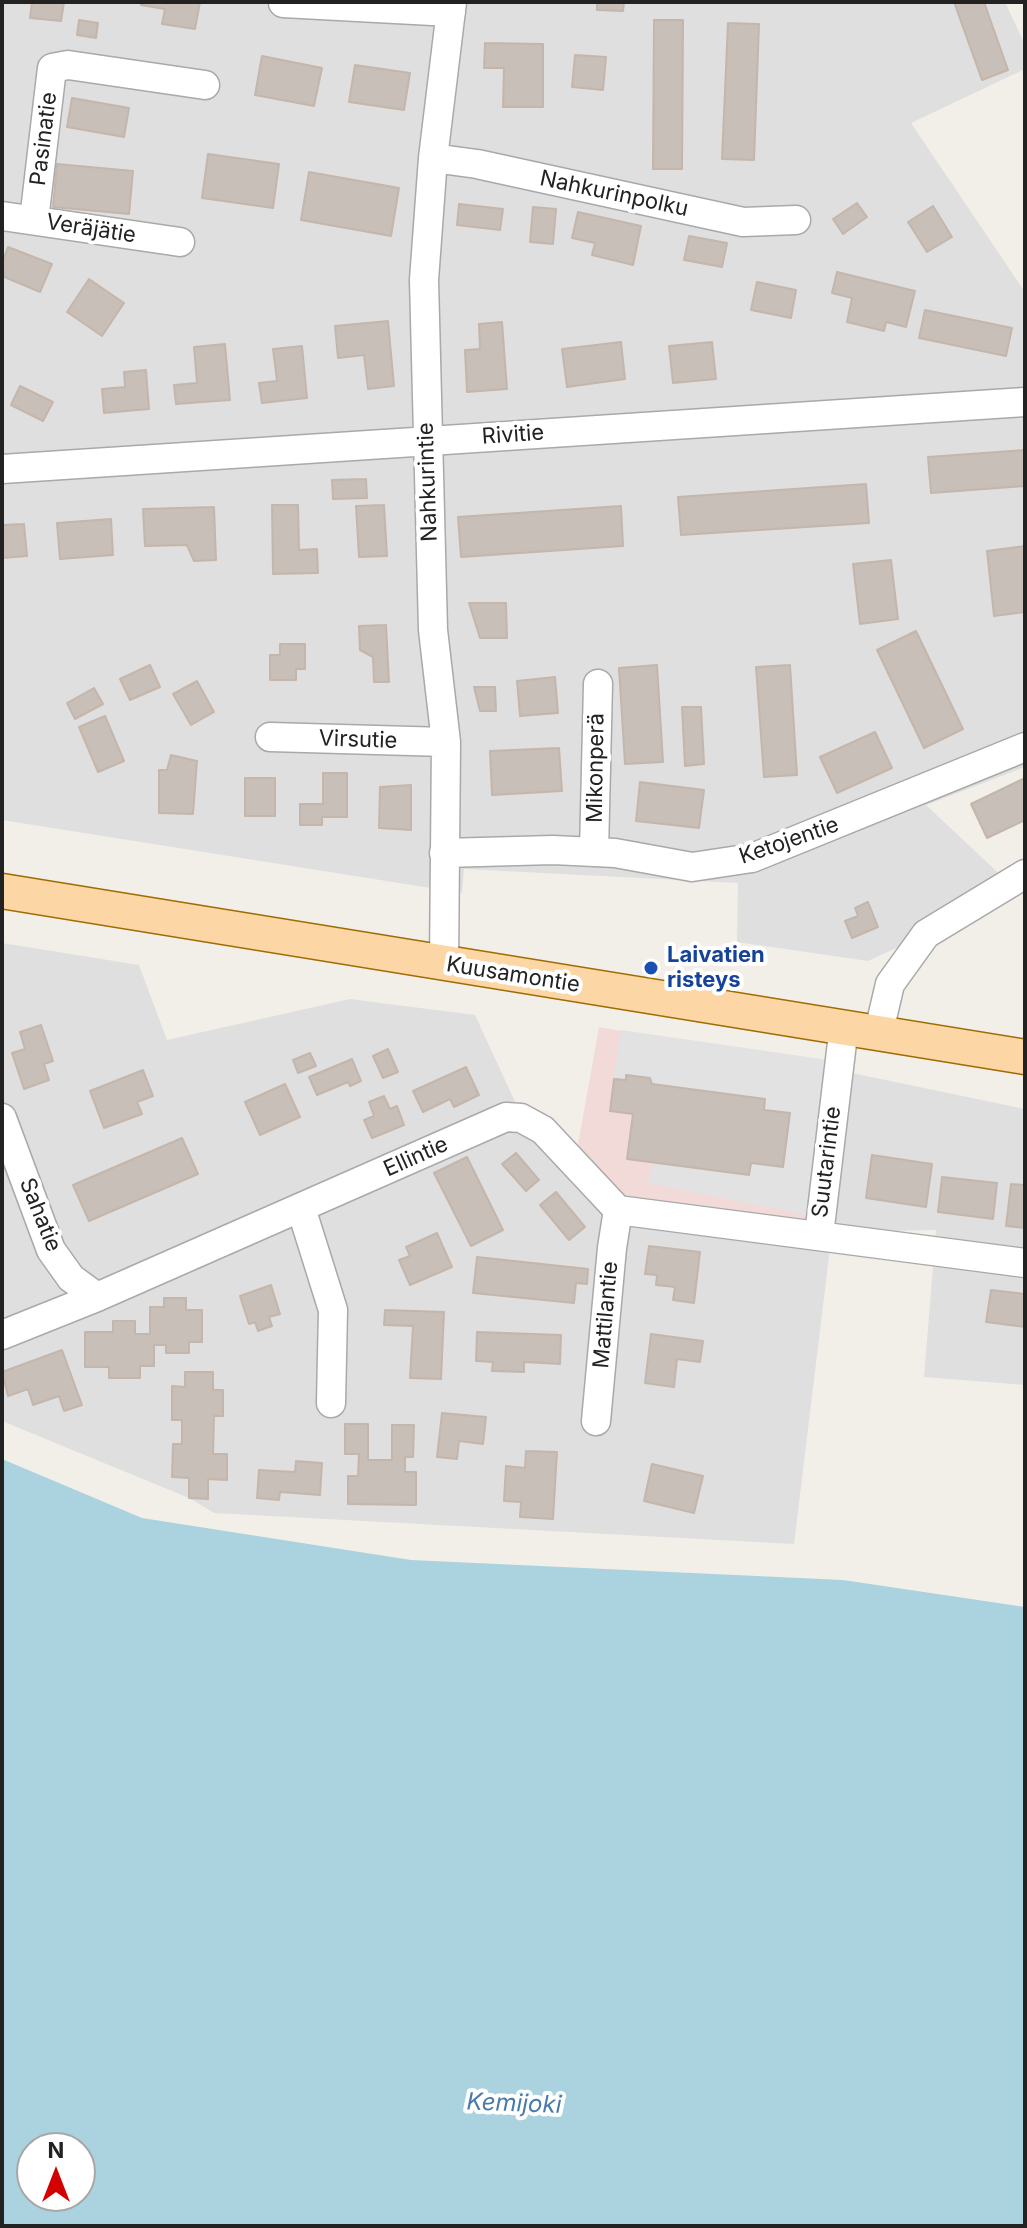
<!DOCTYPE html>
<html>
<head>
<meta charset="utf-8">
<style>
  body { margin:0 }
  #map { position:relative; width:1027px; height:2228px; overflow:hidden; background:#f2efe9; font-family:Inter,sans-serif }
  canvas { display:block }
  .frame { position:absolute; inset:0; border:4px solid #222; pointer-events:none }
  .north { position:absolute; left:16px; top:2132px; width:80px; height:80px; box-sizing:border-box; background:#fff; border:2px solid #a7a7a7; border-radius:50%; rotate:0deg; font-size:22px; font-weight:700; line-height:32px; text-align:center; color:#222 }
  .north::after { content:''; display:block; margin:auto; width:28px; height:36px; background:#d40000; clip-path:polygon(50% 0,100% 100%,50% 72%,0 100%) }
</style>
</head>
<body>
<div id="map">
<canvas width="1027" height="2228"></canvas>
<div class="frame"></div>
<div class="north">N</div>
</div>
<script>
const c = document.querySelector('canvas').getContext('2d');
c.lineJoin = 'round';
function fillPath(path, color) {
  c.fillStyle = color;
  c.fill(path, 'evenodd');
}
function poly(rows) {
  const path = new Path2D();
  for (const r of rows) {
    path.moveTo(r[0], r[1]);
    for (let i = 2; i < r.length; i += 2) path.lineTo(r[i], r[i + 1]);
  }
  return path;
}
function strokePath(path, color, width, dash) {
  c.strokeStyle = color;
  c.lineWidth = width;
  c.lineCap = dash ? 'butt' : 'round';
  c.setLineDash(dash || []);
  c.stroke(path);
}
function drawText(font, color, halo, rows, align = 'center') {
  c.font = font + ' Inter,sans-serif';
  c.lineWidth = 8;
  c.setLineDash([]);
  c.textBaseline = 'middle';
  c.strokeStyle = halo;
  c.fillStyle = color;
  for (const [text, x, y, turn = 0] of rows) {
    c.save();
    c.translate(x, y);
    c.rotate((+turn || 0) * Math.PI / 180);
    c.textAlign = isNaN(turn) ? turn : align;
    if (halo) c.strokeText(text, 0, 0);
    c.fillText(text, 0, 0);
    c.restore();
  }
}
const residential = poly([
  [2,2,1005,2,1025,45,1025,69,911,123,1025,292,1025,767,926,805,1009,883,926,934,868,961,737,942,738,883,464,869,462,893,2,820],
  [2,943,139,965,167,1040,350,999,475,1015,517,1106,574,1167,852,1073,1025,1109,1025,1385,924,1377,936,1230,832,1232,794,1544,214,1513,189,1498,2,1421]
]);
const commercial = poly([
  [599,1027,852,1073,832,1232,609,1198,574,1167]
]);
const parking = poly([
  [621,1030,835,1061,812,1216,648,1183,653,1162,749,1175,751,1163,783,1167,790,1113,764,1110,765,1099,652,1084,650,1078,627,1075,626,1080,614,1079]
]);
const water = poly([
  [2,1459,142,1518,411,1560,843,1580,1025,1607,1025,2226,2,2226],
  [32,2148,80,2148,80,2196,32,2196]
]);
const building = poly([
  [32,2,64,2,61,21,30,18,32,2],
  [141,2,200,2,195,29,162,24,165,9,141,5,141,2],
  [597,2,624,2,623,11,597,10,597,2],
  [954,2,984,2,1008,70,982,80,954,2],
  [79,20,98,23,96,38,77,35,79,20],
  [654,20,683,20,682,169,653,169,654,20],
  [728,23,759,24,754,160,722,159,728,23],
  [485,43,543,44,543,107,503,107,504,68,484,68,485,43],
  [575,55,606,57,603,90,572,87,575,55],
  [262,56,322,68,314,106,255,95,262,56],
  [355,65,410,73,404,110,349,102,355,65],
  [72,98,129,108,124,137,67,127,72,98],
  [208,154,279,164,273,208,202,198,208,154],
  [57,164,133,171,129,214,53,207,57,164],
  [309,172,399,188,391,236,301,220,309,172],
  [857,203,867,217,843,234,833,219,857,203],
  [459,204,503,209,500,230,457,225,459,204],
  [933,206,952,237,927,252,908,222,933,206],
  [533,207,556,209,553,244,530,242,533,207],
  [578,212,641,226,633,265,592,255,595,243,572,238,578,212],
  [689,236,727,243,722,267,684,260,689,236],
  [8,247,52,264,40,292,2,276,2,263,8,247],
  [837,272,915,291,906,327,886,322,884,331,847,322,852,298,832,293,837,272],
  [89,279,124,303,102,336,67,312,89,279],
  [757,282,796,290,791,318,751,310,757,282],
  [925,310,1012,328,1006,356,919,338,925,310],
  [388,321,394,386,368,389,364,355,338,358,335,326,388,321],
  [502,322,507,389,467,392,465,350,480,349,479,324,502,322],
  [621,342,625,379,567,387,562,349,621,342],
  [712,342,716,379,673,383,669,346,712,342],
  [225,344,230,400,176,404,174,385,197,383,194,347,225,344],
  [302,346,307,398,262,403,259,383,277,381,273,349,302,346],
  [146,370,149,409,104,413,102,389,125,387,124,372,146,370],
  [20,386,53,402,43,421,11,405,20,386],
  [1025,450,1025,486,931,493,928,457,1025,450],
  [366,479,367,498,333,499,332,480,366,479],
  [866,484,869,523,681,535,678,497,866,484],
  [272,505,298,505,299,550,317,549,318,573,273,574,272,505],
  [384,505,387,556,359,557,356,506,384,505],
  [621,506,623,546,461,557,458,517,621,506],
  [214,507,216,560,194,561,187,545,145,546,143,509,214,507],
  [111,519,113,555,60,559,57,523,111,519],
  [24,524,27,556,2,558,2,525,24,524],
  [1025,546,1025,612,994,616,987,551,1025,546],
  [891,560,898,619,860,624,853,564,891,560],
  [469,603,506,603,507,638,480,638,469,603],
  [386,625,389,682,374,682,373,657,360,650,359,626,386,625],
  [916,631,963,729,924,748,877,650,916,631],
  [280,644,305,644,305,669,296,669,296,680,270,680,270,655,280,655,280,644],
  [150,665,160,687,130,700,120,679,150,665],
  [657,665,663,762,625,764,619,668,657,665],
  [790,665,797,775,764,777,756,667,790,665],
  [555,677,558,713,520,716,517,681,555,677],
  [197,681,214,712,191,725,173,694,197,681],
  [474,687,495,687,496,711,480,711,474,687],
  [94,688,103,704,75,719,67,703,94,688],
  [682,707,701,707,704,764,685,766,682,707],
  [105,716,124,761,98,772,79,727,105,716],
  [875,732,892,768,837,793,820,757,875,732],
  [559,748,562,791,492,795,490,751,559,748],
  [171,755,197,761,193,814,159,813,159,770,167,770,171,755],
  [323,773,347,773,347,817,322,817,322,825,300,825,300,804,323,804,323,773],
  [245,778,275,778,275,816,245,816,245,778],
  [1025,778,1025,820,987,838,971,804,1025,778],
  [640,782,704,790,699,828,636,821,640,782],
  [411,785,411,830,379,828,380,787,411,785],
  [868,902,878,927,852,938,845,921,858,916,855,908,868,902],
  [41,1025,53,1061,44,1064,49,1080,24,1089,12,1053,25,1049,20,1032,41,1025],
  [388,1049,398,1072,383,1078,373,1056,388,1049],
  [310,1053,316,1066,298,1073,293,1060,310,1053],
  [352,1059,361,1081,350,1086,348,1082,317,1095,309,1077,352,1059],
  [466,1067,479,1095,454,1107,450,1099,423,1112,413,1091,466,1067],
  [143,1070,153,1096,137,1102,142,1114,104,1128,90,1091,143,1070],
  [626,1075,650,1078,652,1084,765,1099,764,1110,790,1113,783,1167,751,1163,749,1175,627,1159,633,1114,610,1111,614,1079,626,1080,626,1075],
  [285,1084,300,1117,260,1135,245,1102,285,1084],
  [384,1096,390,1109,397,1106,404,1125,372,1138,364,1120,374,1116,369,1102,384,1096],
  [182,1138,198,1174,89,1221,73,1185,182,1138],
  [516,1153,539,1180,526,1191,502,1164,516,1153],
  [872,1155,932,1164,926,1207,866,1198,872,1155],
  [467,1157,503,1230,471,1246,434,1173,467,1157],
  [942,1177,997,1183,993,1219,938,1212,942,1177],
  [1011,1184,1025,1185,1025,1228,1006,1226,1011,1184],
  [556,1192,585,1227,569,1240,540,1205,556,1192],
  [437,1233,452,1267,410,1285,399,1260,410,1256,406,1247,437,1233],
  [649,1246,700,1252,694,1303,673,1300,675,1287,656,1285,657,1275,645,1274,649,1246],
  [477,1257,588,1269,587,1284,576,1283,574,1303,473,1293,477,1257],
  [271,1285,280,1314,269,1317,272,1326,258,1331,255,1322,249,1324,240,1296,271,1285],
  [991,1290,1025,1294,1025,1327,986,1322,991,1290],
  [164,1298,186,1298,186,1310,202,1310,202,1342,189,1342,189,1353,166,1353,166,1345,154,1345,154,1366,140,1366,140,1378,109,1378,109,1367,85,1367,85,1332,113,1332,113,1321,135,1321,135,1334,150,1334,150,1307,164,1307,164,1298],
  [385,1310,444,1312,441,1379,410,1378,413,1326,384,1325,385,1310],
  [477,1332,561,1335,560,1364,524,1362,524,1372,492,1371,493,1362,476,1361,477,1332],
  [651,1334,703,1341,700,1362,677,1359,674,1387,645,1383,651,1334],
  [62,1350,82,1405,64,1411,59,1396,33,1405,28,1389,8,1396,2,1372,62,1350],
  [185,1372,213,1372,213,1390,223,1390,223,1416,214,1416,213,1454,227,1454,227,1480,208,1479,208,1499,189,1498,189,1478,172,1477,173,1444,182,1444,182,1420,172,1420,172,1386,185,1387,185,1372],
  [442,1413,486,1417,483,1444,459,1441,457,1459,437,1457,442,1413],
  [345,1424,368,1424,368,1460,392,1460,392,1425,414,1425,413,1457,405,1457,405,1472,416,1472,416,1505,348,1504,348,1476,358,1476,359,1454,345,1454,345,1424],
  [526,1451,557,1452,553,1519,520,1517,521,1502,504,1501,506,1466,525,1468,526,1451],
  [296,1461,322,1463,320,1495,280,1492,279,1500,257,1498,259,1470,295,1472,296,1461],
  [652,1464,703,1476,694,1513,644,1501,652,1464]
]);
const minor = poly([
  [283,3,451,12],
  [433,158,477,164,743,222,796,220],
  [2,216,180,242],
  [34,220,52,68,68,65,205,85],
  [2,469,1025,402],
  [270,737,446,742],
  [594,852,598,684],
  [444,853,553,850,615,853,692,867,752,858,1025,747],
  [444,964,446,742,433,630,424,280,433,158,452,2],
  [879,1031,890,984,926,934,1025,874],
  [2,1118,51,1250,71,1278,97,1297],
  [301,1208,333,1310,331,1403],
  [819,1235,844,1026],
  [2,1335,97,1297,506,1117,521,1118,543,1130,618,1210,1025,1263],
  [596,1421,612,1248,618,1210]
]);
const major = poly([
  [2,891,1025,1057]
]);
const markers = [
  [651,968,8,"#1a4fb4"]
];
const streetNames = [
  ["Pasinatie",44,139,-83],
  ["Nahkurinpolku",614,194,12],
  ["Veräjätie",91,229,9],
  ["Rivitie",513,435,-4],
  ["Nahkurintie",428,482,-92],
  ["Virsutie",358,740,2],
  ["Mikonperä",596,768,-89],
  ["Ketojentie",789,841,-19],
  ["Kuusamontie",513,975,9],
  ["Ellintie",416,1157,-24],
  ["Suutarintie",827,1162,-83],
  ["Sahatie",40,1215,68],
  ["Mattilantie",606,1315,-85]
];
const transitNames = [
  ["Laivatien",667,955],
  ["risteys",667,980]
];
const waterNames = [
  ["Kemijoki",514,2104,2]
];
fillPath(residential, '#e0dfdf');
fillPath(commercial, '#f2dad9');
fillPath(parking, '#e2e2e2');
fillPath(water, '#aad3df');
fillPath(building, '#c7bfb8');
strokePath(building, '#c4b6ab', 2);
strokePath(minor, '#a9a9a9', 31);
strokePath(major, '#a06b00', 37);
strokePath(minor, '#fff', 28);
strokePath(major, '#fcd6a4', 34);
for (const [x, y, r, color] of markers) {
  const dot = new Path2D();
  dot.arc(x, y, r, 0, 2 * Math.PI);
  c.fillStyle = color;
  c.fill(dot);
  strokePath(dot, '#fff', 3);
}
drawText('22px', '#222', '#fff', streetNames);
drawText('bold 22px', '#164399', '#fff', transitNames, 'left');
drawText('italic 24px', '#4a7aab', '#fff', waterNames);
</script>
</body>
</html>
